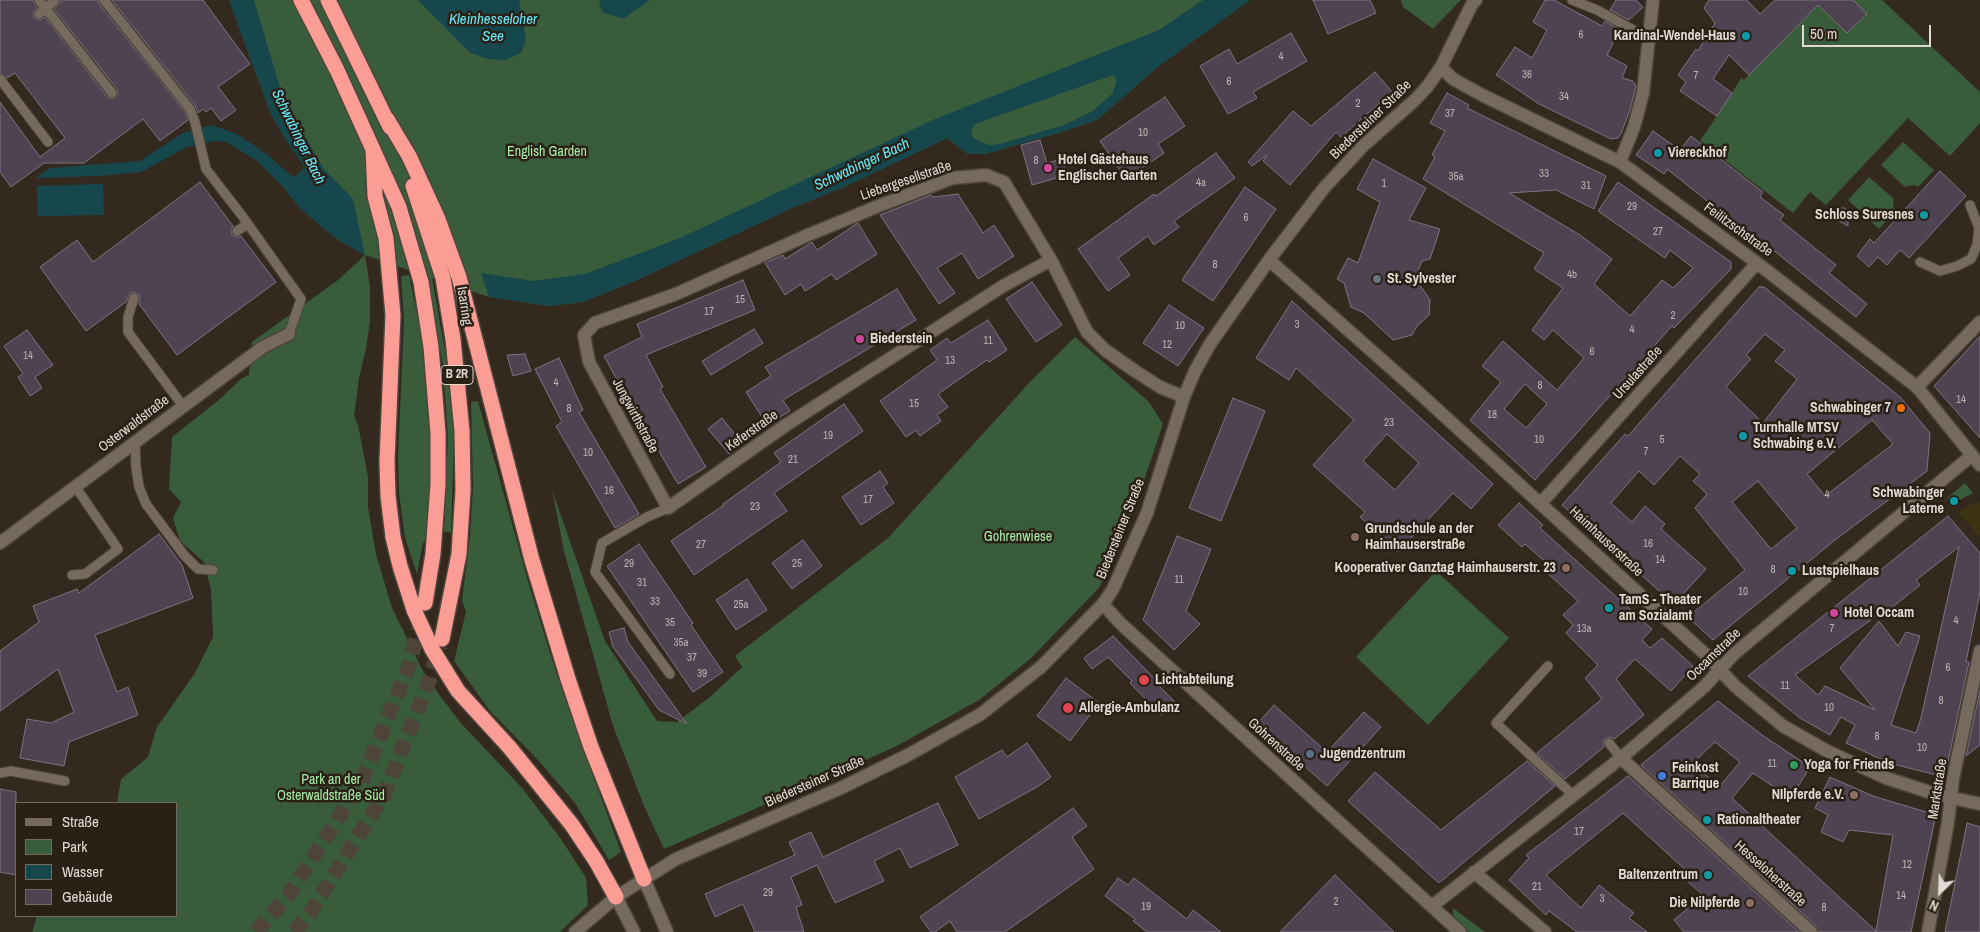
<!DOCTYPE html>
<html>
<head>
<meta charset="utf-8">
<style>
  body { margin:0 }
  #map { position:relative; width:1980px; height:932px; overflow:hidden; background:#34291e; font-family:"Archivo Narrow",sans-serif }
  canvas { display:block }
  .legend { position:absolute; left:15px; top:802px; width:162px; height:115px; box-sizing:border-box; background:#2a2015; border:1px solid #736a61; margin:0; padding:6px 9px; list-style:none; font-size:15px; color:#e1dad3 }
  .legend li { display:flex; align-items:center; gap:10px; height:25px }
  .legend b { width:25px; border:1px solid #736a61 }
  .north { position:absolute; left:1915px; top:867px; width:50px; height:50px; -webkit-text-stroke:4px #2a2015; paint-order:stroke; rotate:204deg; font-size:14px; font-weight:700; line-height:20px; text-align:center; color:#e1dad3 }
  .north::after { content:''; display:block; margin:auto; width:18px; height:22px; background:#e1dad3; clip-path:polygon(50% 0,100% 100%,50% 72%,0 100%) }
  .scale { position:absolute; left:1802px; top:25px; width:129px; height:22px; box-sizing:border-box; border:2px solid #e1dad3; border-top:0; padding-left:6px; font-size:15px; line-height:18px; white-space:nowrap; color:#e1dad3; -webkit-text-stroke:4px #2a2015; paint-order:stroke }
</style>
</head>
<body>
<div id="map">
<canvas width="1980" height="932"></canvas>
<ul class="legend">
<li><b style="height:6px;background:#766a5e"></b>Straße</li>
<li><b style="height:14px;background:#395c3a"></b>Park</li>
<li><b style="height:14px;background:#15474d"></b>Wasser</li>
<li><b style="height:14px;background:#4e4451"></b>Gebäude</li>
</ul>
<div class="north">N</div>
<div class="scale">50 m</div>
</div>
<script>
const c = document.querySelector('canvas').getContext('2d');
c.lineJoin = 'round';
function fillPath(path, color) {
  c.fillStyle = color;
  c.fill(path, 'evenodd');
}
function poly(rows) {
  const path = new Path2D();
  for (const r of rows) {
    path.moveTo(r[0], r[1]);
    for (let i = 2; i < r.length; i += 2) path.lineTo(r[i], r[i + 1]);
  }
  return path;
}
function strokePath(path, color, width, dash) {
  c.strokeStyle = color;
  c.lineWidth = width;
  c.lineCap = dash ? 'butt' : 'round';
  c.setLineDash(dash || []);
  c.stroke(path);
}
function drawText(font, color, halo, rows, align = 'center') {
  c.font = font + ' "Archivo Narrow",sans-serif';
  c.lineWidth = 5;
  c.setLineDash([]);
  c.textBaseline = 'middle';
  c.strokeStyle = halo;
  c.fillStyle = color;
  for (const [text, x, y, turn = 0] of rows) {
    c.save();
    c.translate(x, y);
    c.rotate((+turn || 0) * Math.PI / 180);
    c.textAlign = isNaN(turn) ? turn : align;
    if (halo) c.strokeText(text, 0, 0);
    c.fillText(text, 0, 0);
    c.restore();
  }
}
const green = poly([
  [229,0,1250,0,1160,65,1097,120,1065,131,985,154,968,154,947,138,844,187,792,208,635,281,583,302,549,306,489,297,432,278,447,363,454,438,451,533,444,531,448,438,443,364,426,276,365,255,370,287,370,321,366,349,359,378,354,416,358,425,368,477,368,507,376,554,392,608,423,671,441,697,459,721,523,789,561,839,586,878,588,905,560,932,32,932,37,916,176,916,176,803,117,803,121,779,148,757,157,727,195,673,213,637,211,590,204,562,180,541,173,518,181,502,169,489,172,437,220,399,242,378,249,375,252,342,338,280,365,255,340,241,321,226,300,208,284,188,305,167,288,143,271,114],
  [1401,0,1461,0,1433,29,1403,7],
  [1853,0,1882,0,1980,92,1980,123,1950,156,1908,118,1826,205,1810,192,1793,213,1700,141,1732,93,1741,78,1744,80,1818,5,1847,33,1866,14],
  [1903,142,1934,170,1918,187,1914,185,1905,187,1881,165],
  [1869,177,1893,198,1894,212,1879,229,1848,200],
  [409,275,421,333,429,417,430,473,428,516,425,541,423,543,417,574,405,538,399,493,398,456,404,320,401,276],
  [1075,337,1149,402,1163,424,1135,507,1099,588,1030,659,979,700,895,747,664,849,644,806,613,726,564,551,552,490,605,641,657,721,677,722,710,697,742,667,735,656,888,538,1029,383],
  [478,401,527,578,549,650,570,713,621,852,609,860,575,803,538,760,490,711,454,661,466,612,462,600,470,536,473,488,471,402],
  [1965,483,1973,493,1952,504,1947,498],
  [1436,571,1509,638,1428,725,1356,657],
  [1453,908,1485,932,1469,932,1455,919,1453,915]
]);
const sand = poly([
  [1977,502,1980,504,1980,537,1957,512]
]);
const water = poly([
  [229,0,254,0,284,101,324,169,353,199,365,255,340,241,321,226,300,208,284,188,256,160,226,142,215,141,187,147,141,172,100,176,36,178,50,168,140,161,183,133,212,125,239,135,269,156,294,178,305,167,288,143,271,114],
  [418,0,519,0,526,40,521,53,506,60,488,59,469,52],
  [599,0,650,0,623,19,602,12],
  [1203,0,1250,0,1160,65,1097,120,1065,131,985,154,968,154,947,138,844,187,792,208,635,281,583,302,549,306,489,297,481,273,533,281,585,274,680,238,935,119,1159,30],
  [1113,75,1116,78,1116,84,1112,94,1093,111,1064,125,1000,144,989,145,975,139,972,136,971,132,975,124],
  [103,184,104,215,38,216,37,186]
]);
const building = poly([
  [0,0,33,0,37,8,33,12,34,18,40,20,45,17,107,97,113,99,118,95,117,89,54,9,60,3,60,0,98,0,99,4,185,112,188,120,160,141,143,119,84,163,44,163,11,187,0,172,0,102,40,157,65,138,15,73,7,78,0,73,0,0],
  [112,0,203,0,250,64,218,87,236,110,221,121,211,108,206,112,203,109,198,113,195,105,112,0],
  [1313,0,1370,0,1376,13,1328,34,1313,0],
  [1545,0,1554,0,1602,26,1605,21,1620,30,1607,55,1627,66,1622,78,1633,81,1636,86,1630,110,1621,134,1618,138,1611,139,1539,104,1496,75,1515,47,1532,58,1547,30,1533,22,1545,0],
  [1616,0,1636,0,1643,7,1629,20,1610,10,1616,0],
  [1709,0,1747,0,1760,14,1775,0,1853,0,1867,14,1847,33,1818,5,1749,75,1729,55,1713,79,1732,93,1717,116,1680,91,1686,82,1678,75,1696,49,1698,51,1715,23,1704,8,1709,0],
  [1291,33,1307,61,1253,92,1257,98,1228,114,1200,66,1229,49,1237,64,1291,33],
  [1375,72,1392,92,1341,137,1336,132,1290,185,1263,161,1267,155,1252,166,1248,162,1293,111,1311,126,1375,72],
  [1447,93,1469,105,1467,108,1606,176,1594,209,1556,190,1509,193,1580,235,1612,259,1594,284,1630,316,1662,280,1673,288,1693,268,1670,250,1665,258,1598,211,1618,182,1731,262,1731,269,1674,328,1672,326,1535,480,1470,420,1501,382,1482,366,1503,341,1557,390,1584,358,1553,330,1544,340,1532,330,1563,288,1534,269,1544,253,1423,179,1435,157,1432,155,1445,131,1430,123,1447,93],
  [1525,384,1547,404,1526,428,1504,409,1525,384],
  [1165,97,1185,126,1158,144,1164,153,1126,179,1100,141,1165,97],
  [1653,131,1680,150,1691,136,1763,192,1760,197,1784,215,1780,220,1836,265,1829,273,1867,304,1856,317,1767,245,1765,247,1667,169,1664,174,1636,155,1653,131],
  [1040,140,1047,163,1062,159,1067,175,1032,185,1021,145,1040,140],
  [1216,153,1235,178,1174,221,1179,227,1154,245,1148,236,1118,258,1130,275,1108,291,1078,249,1154,194,1156,196,1216,153],
  [1373,159,1426,188,1409,220,1440,229,1430,259,1422,261,1415,278,1430,300,1429,315,1417,326,1412,335,1393,340,1364,313,1351,307,1344,283,1337,279,1348,258,1358,263,1380,202,1357,189,1373,159],
  [1940,171,1966,196,1909,258,1900,250,1887,265,1878,257,1869,267,1857,256,1870,239,1874,243,1940,171],
  [200,182,233,226,231,231,232,235,237,237,241,236,276,282,177,355,139,304,140,296,135,292,130,293,126,302,86,331,40,267,77,240,93,262,200,182],
  [1245,187,1276,209,1213,301,1182,280,1245,187],
  [958,194,983,233,994,225,1014,256,978,279,962,253,937,268,955,293,939,304,880,215,931,195,933,197,958,194],
  [1841,208,1845,208,1848,212,1848,226,1837,220,1834,214,1841,208],
  [858,223,877,254,836,280,832,274,805,291,801,284,785,295,765,263,783,255,785,259,812,242,817,250,858,223],
  [743,280,755,310,646,355,663,387,660,389,706,467,678,484,635,410,634,411,604,356,642,337,637,324,743,280],
  [1032,282,1062,325,1036,342,1006,299,1032,282],
  [1759,287,1764,287,1900,397,1930,433,1927,471,1835,540,1713,640,1688,617,1745,570,1695,508,1707,494,1693,481,1700,474,1680,456,1654,485,1639,471,1611,503,1632,522,1645,506,1665,524,1661,529,1706,569,1674,604,1562,505,1625,434,1628,436,1759,287],
  [1765,334,1785,350,1775,361,1797,379,1763,423,1726,387,1751,359,1746,355,1765,334],
  [1872,420,1893,444,1825,496,1807,474,1872,420],
  [1758,481,1797,528,1771,549,1732,502,1758,481],
  [897,289,916,320,783,400,790,411,767,425,746,392,771,376,765,367,897,289],
  [1292,301,1493,484,1471,509,1453,493,1398,552,1360,517,1365,512,1313,465,1354,420,1296,368,1289,380,1256,358,1292,301],
  [1387,434,1419,463,1395,490,1363,461,1387,434],
  [1169,305,1204,328,1178,366,1143,343,1169,305],
  [988,320,1007,350,989,362,987,360,938,394,948,407,937,415,941,421,920,436,916,430,906,437,880,401,937,360,930,350,947,338,951,343,988,320],
  [754,329,763,343,711,375,702,361,754,329],
  [27,330,53,365,35,377,42,388,30,396,18,377,23,374,4,346,27,330],
  [1980,336,1980,438,1934,386,1980,336],
  [525,354,531,371,513,376,507,355,525,354],
  [559,358,583,410,579,412,639,514,615,528,556,426,562,422,535,369,559,358],
  [1233,398,1265,411,1221,521,1189,508,1233,398],
  [844,404,863,431,774,493,787,511,694,575,671,541,724,505,723,504,781,462,774,453,844,404],
  [722,418,742,443,729,454,708,429,722,418],
  [880,471,888,483,883,487,894,503,861,525,842,497,880,471],
  [1519,503,1543,525,1540,528,1652,629,1642,640,1650,648,1662,638,1693,666,1671,691,1635,659,1616,679,1644,715,1614,739,1611,737,1606,738,1603,741,1604,747,1565,779,1537,753,1602,699,1585,678,1598,665,1566,633,1573,625,1563,615,1578,601,1544,570,1549,565,1525,544,1522,547,1498,525,1519,503],
  [1948,516,1980,553,1980,592,1966,662,1969,662,1946,771,1940,776,1889,763,1846,743,1855,725,1841,717,1830,735,1800,718,1748,676,1948,516],
  [1959,547,1921,718,1916,733,1891,725,1920,636,1906,632,1898,646,1879,621,1840,668,1875,710,1825,686,1818,695,1795,675,1883,611,1885,613,1920,585,1916,580,1959,547],
  [159,534,182,565,193,598,95,635,117,692,128,687,138,715,69,742,64,766,20,758,27,719,51,723,74,712,58,669,0,711,0,651,39,622,33,606,77,589,79,593,159,534],
  [1177,536,1211,549,1186,611,1200,624,1174,650,1143,620,1177,536],
  [803,540,822,566,792,589,772,563,803,540],
  [639,544,693,623,691,625,723,672,693,692,607,566,639,544],
  [747,579,767,610,736,630,716,600,747,579],
  [624,628,628,642,687,724,659,710,613,647,609,632,624,628],
  [1113,636,1156,680,1154,681,1175,702,1161,715,1130,683,1132,681,1108,657,1092,669,1084,658,1113,636],
  [1066,678,1099,703,1070,741,1037,716,1066,678],
  [1980,690,1980,745,1966,756,1980,690],
  [1718,701,1762,735,1810,767,1791,798,1753,773,1732,798,1876,931,1893,835,1849,830,1843,842,1821,832,1828,815,1815,808,1830,777,1873,796,1936,815,1911,932,1819,932,1816,926,1641,765,1718,701],
  [1715,742,1740,762,1719,787,1693,763,1715,742],
  [1274,705,1327,752,1364,712,1381,727,1327,786,1257,724,1274,705],
  [1027,743,1051,777,1037,787,979,819,955,777,1002,750,1007,757,1027,743],
  [1527,761,1555,786,1439,883,1348,801,1375,772,1441,830,1527,761],
  [1628,776,1799,932,1684,932,1674,920,1703,895,1684,878,1689,873,1623,813,1546,875,1581,908,1599,885,1634,913,1629,918,1647,932,1577,932,1549,911,1546,915,1509,880,1529,858,1526,855,1628,776],
  [0,789,16,792,16,875,0,872,0,789],
  [938,803,958,845,910,868,900,848,874,861,884,881,835,903,817,865,791,877,802,905,796,907,804,932,755,932,743,904,715,917,705,894,795,855,789,842,811,832,823,857,938,803],
  [1073,808,1087,826,1072,837,1094,869,1005,932,957,932,950,921,935,932,931,932,920,917,1073,808],
  [1967,823,1980,827,1980,932,1945,932,1967,823],
  [1335,875,1394,932,1280,932,1335,875],
  [1118,878,1128,885,1134,878,1187,919,1193,910,1221,932,1147,932,1133,921,1135,919,1105,896,1118,878]
]);
const highwayTunnel = poly([
  [256,932,288,896,361,783,409,666,422,616],
  [294,932,310,913,384,795,430,678,440,646]
]);
const lane = poly([
  [39,0,112,93],
  [104,0,190,109,195,122,206,169,243,217,301,299,289,334],
  [1572,0,1597,10,1650,39],
  [39,14,54,1],
  [0,79,48,142],
  [237,231,248,224],
  [1920,262,1940,271,1957,266,1971,259,1977,245,1979,228,1970,205],
  [134,298,128,317,128,332,183,406],
  [135,442,136,467,139,487,146,504,184,555,198,569,213,570],
  [668,508,647,517,602,543,595,572,670,674],
  [72,575,85,574,118,549,75,486],
  [1548,666,1496,723,1573,795],
  [1609,743,1621,758],
  [0,773,11,771,65,781]
]);
const street = poly([
  [1441,67,1453,79,1482,95,1620,162,1757,263,1917,387,1980,465],
  [1620,162,1634,127,1643,93,1653,0],
  [1051,260,1003,286,786,425,668,508,589,362,584,335,595,323,676,294,808,235,881,205,953,178,986,175,1004,182,1051,260,1087,332,1105,350,1135,371,1160,387,1184,397],
  [1269,260,1417,391,1705,654,1736,687,1783,726,1827,751,1886,778,1938,795,1980,804],
  [1917,387,1980,322],
  [1541,503,1757,263],
  [0,543,263,347,289,334],
  [1103,604,1120,623,1460,932],
  [1621,758,1811,932],
  [1474,872,1545,932],
  [1432,906,1621,758,1704,687,1734,654,1971,456],
  [575,932,616,897,676,859,841,788,910,754,981,714,1041,667,1103,604,1113,589,1147,513,1184,397,1195,371,1210,344,1269,260,1324,188,1364,145,1414,101,1427,87,1441,67,1472,4,1476,0],
  [1928,932,1948,822,1953,779,1980,651]
]);
const secondary = poly([
  [644,879,667,932],
  [616,897,634,932]
]);
const highway = poly([
  [301,0,337,70,399,207,421,282,431,347,438,433,438,484,433,554,425,603],
  [328,0,390,127],
  [387,119,409,156,438,219,459,277,532,560,568,679,591,747,644,879],
  [373,149,375,196,386,238,393,315,387,461,388,496,393,537,400,566,414,610,432,649,458,691,510,748,572,825,596,861,616,897],
  [413,186,443,278,453,339,462,431,463,490,459,554,442,639]
]);
const markers = [
  [1746,36,5,"#0f9aa8"],
  [1658,153,5,"#0f9aa8"],
  [1048,168,5,"#d1479c"],
  [1924,215,5,"#0f9aa8"],
  [1377,279,5,"#6b7280"],
  [860,339,5,"#d1479c"],
  [1901,408,5,"#e8710a"],
  [1743,436,5,"#0f9aa8"],
  [1954,501,5,"#0f9aa8"],
  [1355,537,5,"#8d6e63"],
  [1566,568,5,"#8d6e63"],
  [1792,571,5,"#0f9aa8"],
  [1609,608,5,"#0f9aa8"],
  [1834,613,5,"#d1479c"],
  [1144,680,6,"#e0444e"],
  [1068,708,6,"#e0444e"],
  [1310,754,5,"#5c6f8a"],
  [1794,765,5,"#2e9e5b"],
  [1662,776,5,"#3f7fe0"],
  [1854,795,5,"#8d6e63"],
  [1707,820,5,"#0f9aa8"],
  [1708,875,5,"#0f9aa8"],
  [1750,903,5,"#8d6e63"]
];
const numberNames = [
  ["6",1581,35],
  ["4",1281,57],
  ["36",1527,75],
  ["7",1696,76],
  ["6",1229,82],
  ["34",1564,97],
  ["2",1358,104],
  ["37",1450,114],
  ["10",1143,133],
  ["8",1036,161],
  ["33",1544,174],
  ["35a",1456,177],
  ["4a",1201,183],
  ["1",1384,184],
  ["31",1586,186],
  ["29",1632,207],
  ["6",1246,218],
  ["27",1658,232],
  ["8",1215,265],
  ["4b",1572,275],
  ["15",740,300],
  ["17",709,312],
  ["2",1673,316],
  ["3",1297,325],
  ["10",1180,326],
  ["4",1632,330],
  ["11",988,341],
  ["12",1167,345],
  ["6",1592,352],
  ["14",28,356],
  ["13",950,361],
  ["4",556,383],
  ["8",1540,386],
  ["14",1961,400],
  ["15",914,404],
  ["8",569,409],
  ["18",1492,415],
  ["23",1389,423],
  ["19",828,436],
  ["10",1539,440],
  ["5",1662,440],
  ["7",1646,452],
  ["10",588,453],
  ["21",793,460],
  ["16",609,491],
  ["4",1827,495],
  ["17",868,500],
  ["23",755,507],
  ["16",1648,544],
  ["27",701,545],
  ["14",1660,560],
  ["29",629,564],
  ["25",797,564],
  ["8",1773,570],
  ["11",1179,580],
  ["31",642,583],
  ["10",1743,592],
  ["33",655,602],
  ["25a",741,605],
  ["4",1956,621],
  ["35",670,623],
  ["13a",1584,629],
  ["7",1832,629],
  ["35a",681,643],
  ["37",692,658],
  ["6",1948,668],
  ["39",702,674],
  ["11",1785,686],
  ["8",1941,701],
  ["10",1829,708],
  ["8",1877,737],
  ["10",1922,748],
  ["11",1772,764],
  ["17",1579,832],
  ["12",1907,865],
  ["21",1537,887],
  ["29",768,893],
  ["14",1901,896],
  ["3",1602,899],
  ["2",1336,902],
  ["19",1146,907],
  ["8",1824,908]
];
const shields = [
  [457,375,32]
];
const shieldNames = [
  ["B 2R",457,375]
];
const poiNames = [
  ["Kardinal-Wendel-Haus",1736,36,"right"],
  ["Viereckhof",1668,153],
  ["Hotel Gästehaus",1058,160],
  ["Englischer Garten",1058,176],
  ["Schloss Suresnes",1914,215,"right"],
  ["St. Sylvester",1387,279],
  ["Biederstein",870,339],
  ["Schwabinger 7",1891,408,"right"],
  ["Turnhalle MTSV",1753,428],
  ["Schwabing e.V.",1753,444],
  ["Schwabinger",1944,493,"right"],
  ["Laterne",1944,509,"right"],
  ["Grundschule an der",1365,529],
  ["Haimhauserstraße",1365,545],
  ["Kooperativer Ganztag Haimhauserstr. 23",1556,568,"right"],
  ["Lustspielhaus",1802,571],
  ["TamS - Theater",1619,600],
  ["am Sozialamt",1619,616],
  ["Hotel Occam",1844,613],
  ["Lichtabteilung",1155,680],
  ["Allergie-Ambulanz",1079,708],
  ["Jugendzentrum",1320,754],
  ["Yoga for Friends",1804,765],
  ["Feinkost",1672,768],
  ["Barrique",1672,784],
  ["NIlpferde e.V.",1844,795,"right"],
  ["Rationaltheater",1717,820],
  ["Baltenzentrum",1698,875,"right"],
  ["Die Nilpferde",1740,903,"right"]
];
const streetNames = [
  ["Biedersteiner Straße",1371,120,-44],
  ["Liebergesellstraße",906,181,-19],
  ["Feilitzschstraße",1738,230,36],
  ["Isarring",464,306,81],
  ["Ursulastraße",1638,373,-48],
  ["Jungwirthstraße",635,416,62],
  ["Osterwaldstraße",134,424,-37],
  ["Keferstraße",752,431,-35],
  ["Biedersteiner Straße",1121,529,-68],
  ["Haimhauserstraße",1606,542,43],
  ["Occamstraße",1714,655,-44],
  ["Gohrenstraße",1276,745,42],
  ["Biedersteiner Straße",815,782,-24],
  ["Marktstraße",1938,789,-81],
  ["Hesseloherstraße",1770,874,42]
];
const parkNames = [
  ["English Garden",547,152],
  ["Gohrenwiese",1018,537],
  ["Park an der",331,780],
  ["Osterwaldstraße Süd",331,796]
];
const waterNames = [
  ["Kleinhesseloher",493,20],
  ["See",493,37],
  ["Schwabinger Bach",298,137,64],
  ["Schwabinger Bach",862,165,-25]
];
fillPath(green, '#395c3a');
fillPath(sand, '#3b3312');
fillPath(water, '#15474d');
fillPath(building, '#4e4451');
strokePath(building, '#7d7381', 1);
strokePath(highwayTunnel, '#4e4439', 15, [15, 8]);
strokePath(lane, '#4e463d', 11);
strokePath(street, '#4e463d', 15);
strokePath(secondary, '#4e463d', 15);
strokePath(highway, '#4e463d', 18);
strokePath(lane, '#766a5e', 9);
strokePath(street, '#766a5e', 12);
strokePath(secondary, '#766a5e', 12);
strokePath(highway, '#fb9d95', 15);
for (const [x, y, r, color] of markers) {
  const dot = new Path2D();
  dot.arc(x, y, r, 0, 2 * Math.PI);
  c.fillStyle = color;
  c.fill(dot);
  strokePath(dot, '#2a2015', 2);
}
drawText('11px', '#bcb4b2', null, numberNames);
for (const [x, y, w] of shields) {
  const box = new Path2D();
  box.roundRect(x - w / 2, y - 9.5, w, 19, 4);
  c.fillStyle = '#2a2015';
  c.fill(box);
  strokePath(box, '#e1dad3', 1);
}
drawText('bold 12px', '#e1dad3', null, shieldNames);
drawText('bold 14px', '#e1dad3', '#2a2015', poiNames, 'left');
drawText('14px', '#e1dad3', '#2a2015', streetNames);
drawText('14px', '#a7eda8', '#2a2015', parkNames);
drawText('italic 15px', '#63e9fa', '#2a2015', waterNames);
</script>
</body>
</html>
